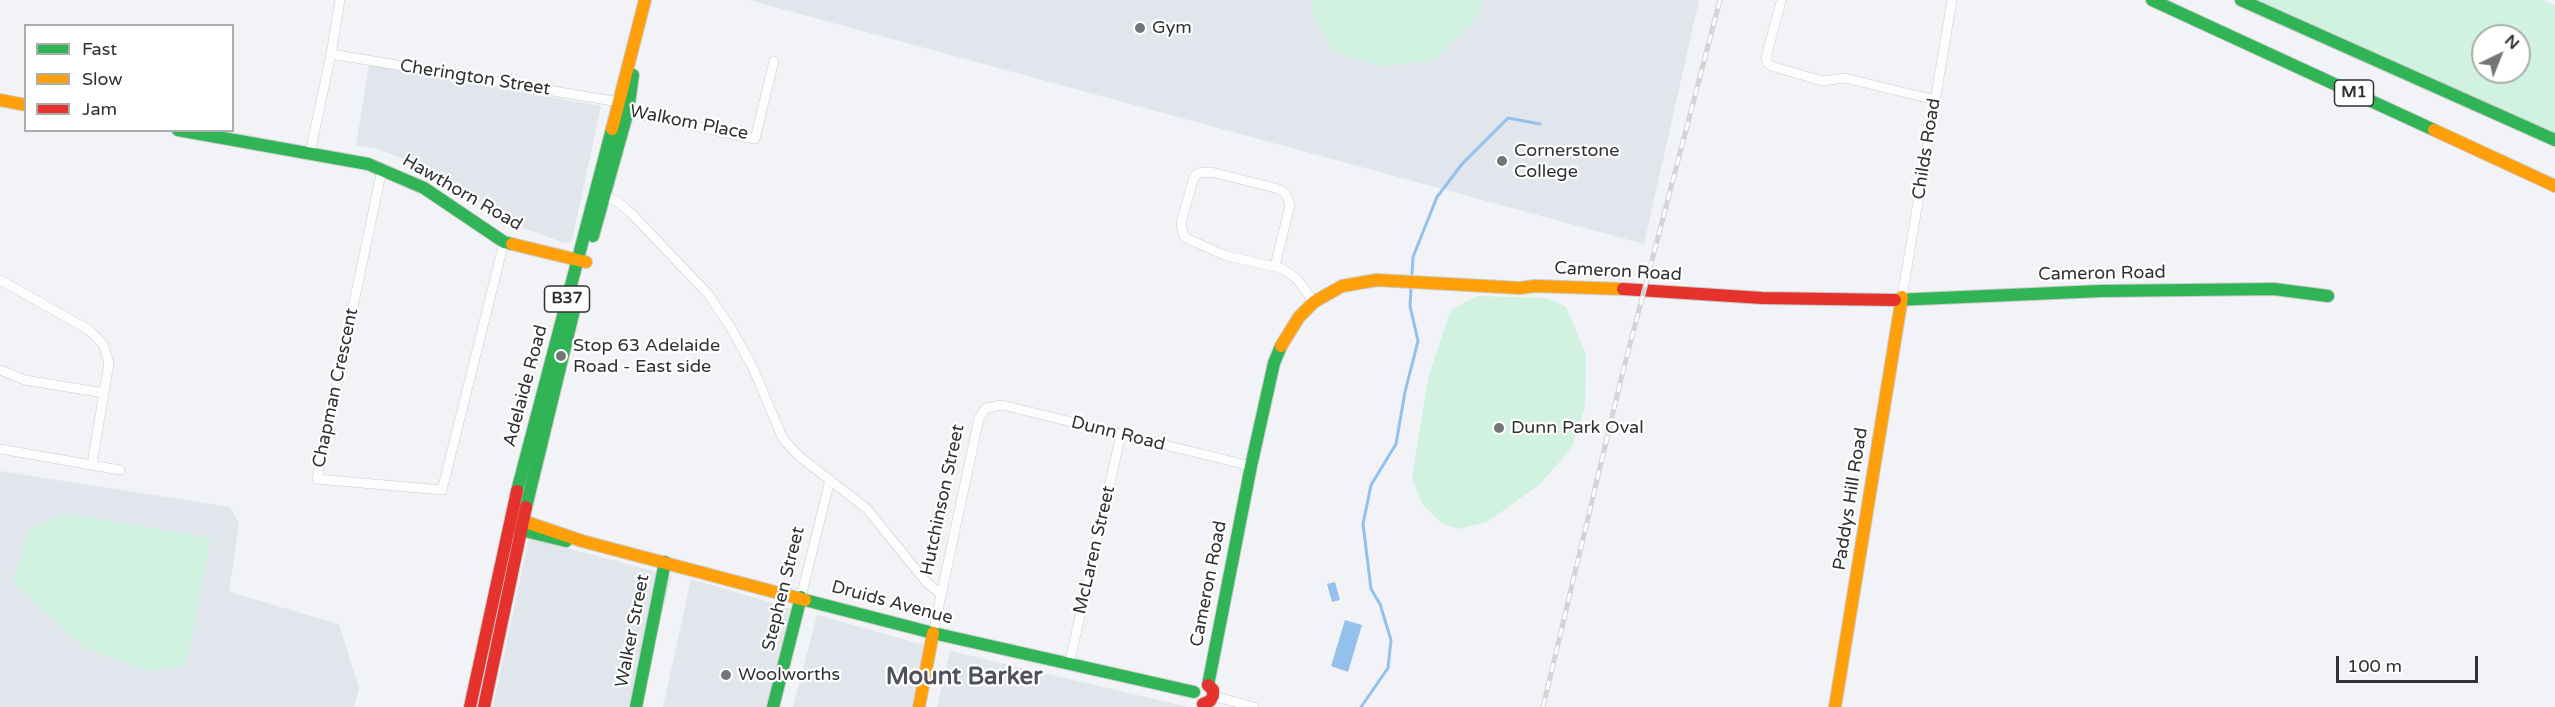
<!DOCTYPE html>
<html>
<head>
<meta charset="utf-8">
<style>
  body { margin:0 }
  #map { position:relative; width:2555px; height:707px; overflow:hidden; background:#f2f3f6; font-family:"Varela Round",sans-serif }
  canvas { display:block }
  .legend { position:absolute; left:24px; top:24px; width:210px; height:108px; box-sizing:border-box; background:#fff; border:2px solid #acadad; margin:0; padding:8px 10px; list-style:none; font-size:18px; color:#303133 }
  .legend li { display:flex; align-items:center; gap:12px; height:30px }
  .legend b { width:30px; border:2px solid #acadad }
  .north { position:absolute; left:2471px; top:24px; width:60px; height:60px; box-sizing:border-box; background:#fff; border:2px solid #acadad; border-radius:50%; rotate:43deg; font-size:16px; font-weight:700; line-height:24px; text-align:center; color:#303133 }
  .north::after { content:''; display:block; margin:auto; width:21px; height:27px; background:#747577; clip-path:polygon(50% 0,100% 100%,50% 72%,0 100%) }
  .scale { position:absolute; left:2336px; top:656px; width:142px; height:27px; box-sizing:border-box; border:3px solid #303133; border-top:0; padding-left:8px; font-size:18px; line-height:21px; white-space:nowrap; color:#303133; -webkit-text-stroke:4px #fff; paint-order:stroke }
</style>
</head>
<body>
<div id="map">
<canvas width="2555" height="707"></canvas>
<ul class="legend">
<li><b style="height:8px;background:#30b455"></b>Fast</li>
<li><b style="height:8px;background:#ff9f0a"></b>Slow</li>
<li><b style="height:8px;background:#e5322d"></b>Jam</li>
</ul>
<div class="north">N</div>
<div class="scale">100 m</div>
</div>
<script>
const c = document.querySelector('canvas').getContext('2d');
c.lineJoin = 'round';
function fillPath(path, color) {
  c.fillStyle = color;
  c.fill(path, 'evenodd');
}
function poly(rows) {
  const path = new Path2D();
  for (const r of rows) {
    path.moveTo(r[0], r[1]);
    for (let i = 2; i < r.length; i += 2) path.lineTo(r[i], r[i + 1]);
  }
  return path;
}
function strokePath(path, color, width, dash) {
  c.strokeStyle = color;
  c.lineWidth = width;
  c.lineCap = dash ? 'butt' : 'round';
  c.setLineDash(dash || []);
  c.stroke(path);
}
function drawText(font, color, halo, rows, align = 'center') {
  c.font = font + ' "Varela Round",sans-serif';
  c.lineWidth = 4.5;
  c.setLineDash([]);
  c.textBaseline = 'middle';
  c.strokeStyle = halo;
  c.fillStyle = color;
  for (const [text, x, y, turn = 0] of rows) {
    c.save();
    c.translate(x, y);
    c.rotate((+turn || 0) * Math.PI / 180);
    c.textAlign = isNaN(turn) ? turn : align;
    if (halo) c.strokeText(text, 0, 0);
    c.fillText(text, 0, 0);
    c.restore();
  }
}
const built = poly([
  [749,0,1699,0,1644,244],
  [369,65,601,106,572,240,565,243,520,227,419,165,375,148,356,145],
  [0,471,230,507,239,524,229,592,339,624,359,689,354,707,0,707],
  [529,538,672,576,637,707,493,707],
  [691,579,796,610,772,707,663,707],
  [817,615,928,646,913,707,793,707],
  [950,651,1188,707,937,707]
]);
const green = poly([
  [1312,0,1485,0,1472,24,1432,61,1382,66,1334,52,1313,15],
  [2241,0,2542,0,2555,5,2555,140],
  [2483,36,2519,36,2519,72,2483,72],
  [1477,296,1546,298,1566,307,1586,354,1585,407,1571,449,1539,485,1487,522,1458,529,1441,523,1422,504,1412,478,1428,378,1451,310],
  [65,513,211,538,186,666,149,671,86,649,13,583,28,530]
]);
const water = poly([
  [1335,582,1340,600,1332,602,1327,584],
  [1345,620,1362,625,1348,672,1331,666]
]);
const stream = poly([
  [1412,274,1413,257,1437,197,1462,164,1508,118,1540,124],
  [1361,707,1388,668,1391,640,1380,604,1371,589,1363,524,1371,485,1396,444,1405,392,1418,341,1410,306,1411,288]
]);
const street = poly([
  [1781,2,1766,57,1767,62,1771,66,1822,81,1845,78,1935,100],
  [331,54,619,102],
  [624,111,755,139,774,61],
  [310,153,331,54,340,0],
  [382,169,317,479,442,490,504,242],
  [605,195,619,203,632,214,708,294,731,328,753,368,783,439,799,456,867,509,927,583,942,595],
  [1275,266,1290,205,1286,194,1279,189,1211,172,1198,173,1194,177,1181,223,1183,234,1186,238,1224,255,1283,269,1297,279,1314,302],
  [0,280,89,330,103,344,109,363,92,464],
  [1902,297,1952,0],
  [0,370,25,380,104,393],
  [0,449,120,470],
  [801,597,830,480],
  [933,633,979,418,986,408,1002,405,1251,466],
  [1069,665,1121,434],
  [1213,696,1254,707]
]);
const fast = poly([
  [2152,0,2434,130],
  [2241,0,2555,140],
  [178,130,368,164,424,188,504,242,512,244],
  [593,236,628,111,633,75],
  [1895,300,2101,291,2274,289,2328,296],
  [517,491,612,129],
  [526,507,574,310],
  [514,526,521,530,566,541],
  [805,600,933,633,1194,692],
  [1208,685,1251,466,1274,363,1281,346],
  [636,707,665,562],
  [773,707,801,597]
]);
const slow = poly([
  [0,100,26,105],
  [612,129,645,0],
  [2434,130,2555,186],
  [512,244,586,262],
  [1281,346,1299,317,1314,302,1342,286,1377,280,1520,288,1535,286,1623,289],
  [515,522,523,521,582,541,805,600],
  [919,707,933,633],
  [1835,707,1902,297]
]);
const jam = poly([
  [1623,289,1762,298,1895,300],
  [1203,704,1210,701,1213,696,1213,690,1208,685],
  [470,707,517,491],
  [484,707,526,507]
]);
const rail = poly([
  [1543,707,1622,375,1720,0]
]);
const markers = [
  [1140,28,6,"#747577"],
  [1502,161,6,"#747577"],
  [561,356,6,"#747577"],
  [1499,428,6,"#747577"],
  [726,675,6,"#747577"]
];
const shields = [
  [2354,93,39],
  [567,299,45]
];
const shieldNames = [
  ["M1",2354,93],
  ["B37",567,299]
];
const poiNames = [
  ["Gym",1152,28],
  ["Cornerstone",1514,151],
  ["College",1514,172],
  ["Stop 63 Adelaide",573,346],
  ["Road - East side",573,367],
  ["Dunn Park Oval",1511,428],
  ["Woolworths",738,675]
];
const streetNames = [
  ["Cherington Street",475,78,9],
  ["Walkom Place",689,123,11],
  ["Childs Road",1927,149,-81],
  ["Hawthorn Road",462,193,30],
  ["Cameron Road",1618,272,3],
  ["Cameron Road",2102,274,-1],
  ["Adelaide Road",526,386,-75],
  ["Chapman Crescent",336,388,-78],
  ["Dunn Road",1118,434,14],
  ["Paddys Hill Road",1851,499,-81],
  ["Hutchinson Street",943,500,-78],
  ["McLaren Street",1095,550,-77],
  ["Cameron Road",1209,584,-79],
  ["Stephen Street",784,589,-76],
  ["Druids Avenue",892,603,15],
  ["Walker Street",633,631,-79]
];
const districtNames = [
  ["Mount Barker",964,678]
];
fillPath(built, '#e1e5ec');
fillPath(green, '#d1f2e1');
fillPath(water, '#93c1ec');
strokePath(stream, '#93c1ec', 3);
strokePath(street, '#ccccce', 10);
strokePath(fast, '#ccccce', 14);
strokePath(slow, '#ccccce', 14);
strokePath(jam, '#ccccce', 14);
strokePath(street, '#fdfdfe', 9);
strokePath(fast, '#30b455', 12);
strokePath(slow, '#ff9f0a', 12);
strokePath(jam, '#e5322d', 12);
strokePath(rail, '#d4d4d5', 5);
strokePath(rail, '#fff', 3, [9]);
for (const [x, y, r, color] of markers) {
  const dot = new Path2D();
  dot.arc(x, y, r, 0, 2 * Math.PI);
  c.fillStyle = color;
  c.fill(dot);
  strokePath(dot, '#fff', 2);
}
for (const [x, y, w] of shields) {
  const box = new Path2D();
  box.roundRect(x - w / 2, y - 13, w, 26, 4.5);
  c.fillStyle = '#fff';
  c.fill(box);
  strokePath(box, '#303133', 1.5);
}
drawText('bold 16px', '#303133', null, shieldNames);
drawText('18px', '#303133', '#fff', poiNames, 'left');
drawText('18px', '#303133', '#fff', streetNames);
drawText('bold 24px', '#505257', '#fff', districtNames);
</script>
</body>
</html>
